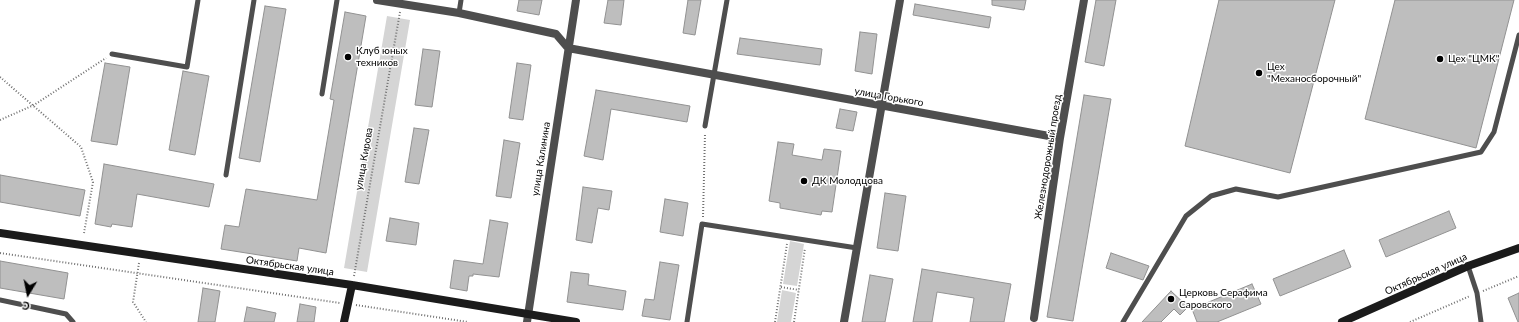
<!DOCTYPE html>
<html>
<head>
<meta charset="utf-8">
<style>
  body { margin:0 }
  #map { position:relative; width:1519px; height:322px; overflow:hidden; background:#fff; font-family:Lato,sans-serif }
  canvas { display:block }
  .north { position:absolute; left:8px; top:274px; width:40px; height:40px; -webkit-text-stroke:3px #fff; paint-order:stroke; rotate:190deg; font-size:11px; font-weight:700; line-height:16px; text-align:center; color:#000 }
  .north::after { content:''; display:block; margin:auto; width:14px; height:18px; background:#000; clip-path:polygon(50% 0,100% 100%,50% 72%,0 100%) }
</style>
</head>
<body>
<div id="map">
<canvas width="1519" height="322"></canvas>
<div class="north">С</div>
</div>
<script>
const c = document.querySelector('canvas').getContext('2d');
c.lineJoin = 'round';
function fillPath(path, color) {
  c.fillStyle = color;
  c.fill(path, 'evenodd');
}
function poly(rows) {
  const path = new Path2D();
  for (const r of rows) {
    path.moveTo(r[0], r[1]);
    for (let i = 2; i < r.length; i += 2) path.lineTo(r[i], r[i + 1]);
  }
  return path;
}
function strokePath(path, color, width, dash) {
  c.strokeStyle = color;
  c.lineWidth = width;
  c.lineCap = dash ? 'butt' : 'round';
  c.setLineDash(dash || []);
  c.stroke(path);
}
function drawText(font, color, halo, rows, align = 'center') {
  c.font = font + ' Lato,sans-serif';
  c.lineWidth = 3;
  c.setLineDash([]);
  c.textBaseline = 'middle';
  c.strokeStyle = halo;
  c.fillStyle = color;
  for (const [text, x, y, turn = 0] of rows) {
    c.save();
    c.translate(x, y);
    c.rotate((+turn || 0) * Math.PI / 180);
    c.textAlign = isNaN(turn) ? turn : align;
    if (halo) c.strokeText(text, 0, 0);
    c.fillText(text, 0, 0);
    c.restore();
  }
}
const green = poly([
  [387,16,410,20,367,272,344,268],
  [790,241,804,244,797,286,783,284],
  [782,290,796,293,791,322,777,322]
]);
const building = poly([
  [519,0,542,0,539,15,517,11,519,0],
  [608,0,624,0,621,25,604,23,608,0],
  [688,0,701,0,695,35,683,33,688,0],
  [992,0,1026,0,1024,10,992,5,992,0],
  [1096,0,1116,0,1104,66,1085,62,1096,0],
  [1219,0,1335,0,1290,173,1185,146,1219,0],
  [1395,0,1514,0,1476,148,1365,119,1395,0],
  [915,4,991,17,989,28,913,15,915,4],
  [265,6,286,9,260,162,239,158,265,6],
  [345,12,366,16,326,253,299,248,297,261,221,249,225,225,239,227,246,189,317,200,334,100,330,99,345,12],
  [860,32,877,34,872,74,855,71,860,32],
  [740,38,822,49,820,65,737,54,740,38],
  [423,49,440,51,432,107,415,105,423,49],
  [105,63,130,67,117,145,91,141,105,63],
  [517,63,531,65,523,120,509,118,517,63],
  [183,71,209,76,195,155,169,150,183,71],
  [596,90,690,106,687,122,611,109,603,160,584,156,596,90],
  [1084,95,1111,99,1073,321,1047,317,1084,95],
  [840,109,857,112,853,131,836,128,840,109],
  [414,128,429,130,419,184,405,182,414,128],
  [504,140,520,143,511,198,496,196,504,140],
  [778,142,794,144,792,155,822,160,824,149,841,151,832,212,822,211,821,215,780,208,780,203,769,201,778,142],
  [104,164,214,184,209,207,137,194,132,227,112,224,111,227,95,224,104,164],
  [0,175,85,190,80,216,0,202,0,175],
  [583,187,612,191,609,210,598,208,592,243,576,240,583,187],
  [885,193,906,196,898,251,877,248,885,193],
  [665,199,688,203,683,236,660,232,665,199],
  [1449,211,1456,228,1386,257,1379,240,1449,211],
  [390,218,419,223,416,245,386,241,390,218],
  [490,220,508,223,499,277,473,274,473,276,469,276,467,291,450,288,454,260,483,264,490,220],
  [1344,250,1351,267,1280,296,1273,279,1344,250],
  [1111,253,1149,266,1143,280,1106,268,1111,253],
  [0,261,68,273,64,299,0,288,0,261],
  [660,262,679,265,670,320,642,316,645,299,654,300,660,262],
  [922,269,1011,284,1004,322,970,322,974,298,937,292,932,322,913,322,922,269],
  [571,272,589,274,588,285,626,291,623,310,567,302,571,272],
  [870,275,893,279,885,322,862,322,870,275],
  [1252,284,1261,304,1217,322,1197,322,1192,309,1252,284],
  [203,288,220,291,215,322,198,322,203,288],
  [1171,291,1188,307,1180,315,1174,309,1161,322,1142,322,1171,291],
  [1519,293,1519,322,1518,322,1508,298,1519,293],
  [300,304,316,307,314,322,297,322,300,304],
  [247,307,276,313,274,322,244,322,247,307]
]);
const path = poly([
  [0,77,81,147,93,182,84,233],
  [0,120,34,105,106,58],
  [703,217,705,134],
  [0,253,340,303],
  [139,263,133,302,146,322],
  [354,276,400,12],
  [781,287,799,290],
  [1483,291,1519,276],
  [356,305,468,322],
  [775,322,787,244],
  [794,322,805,248],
  [1410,322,1470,296]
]);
const lane = poly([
  [459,13,461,0],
  [112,54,187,67,198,0],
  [322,94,337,0],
  [705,126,727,0],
  [226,175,254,0],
  [1468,266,1477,293,1481,322],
  [0,300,66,314,73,322],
  [687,322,702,224,857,248],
  [1123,322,1186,216,1211,196,1236,189,1278,197,1481,152,1494,132,1519,35]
]);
const street = poly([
  [377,0,459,13,556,34,568,48,1060,138],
  [1034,318,1060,138,1084,0],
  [527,322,576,0],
  [844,322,900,0]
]);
const secondary = poly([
  [0,233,352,285,576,322],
  [344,322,352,285],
  [1342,322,1468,266,1519,248]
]);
const markers = [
  [348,57,4,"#000"],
  [1440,59,4,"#000"],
  [1259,73,4,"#000"],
  [804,181,4,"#000"],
  [1171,299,4,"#000"]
];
const poiNames = [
  ["Клуб юных",356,51],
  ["техников",356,63],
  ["Цех \"ЦМК\"",1448,59],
  ["Цех",1267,67],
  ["\"Механосборочный\"",1267,79],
  ["ДК Молодцова",812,181],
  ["Церковь Серафима",1179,293],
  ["Саровского",1179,305]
];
const streetNames = [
  ["улица Горького",889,97,10],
  ["Железнодорожный проезд",1048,157,-81],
  ["улица Кирова",364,159,-80],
  ["улица Калинина",541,159,-81],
  ["Октябрьская улица",290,266,8],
  ["Октябрьская улица",1426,274,-24]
];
fillPath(green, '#d5d5d5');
fillPath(building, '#bebebe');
strokePath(building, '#929292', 1);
strokePath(path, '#707070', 2, [1, 2]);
strokePath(lane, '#4e4e4e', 5);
strokePath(street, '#4e4e4e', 8);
strokePath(secondary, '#1b1b1b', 8);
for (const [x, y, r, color] of markers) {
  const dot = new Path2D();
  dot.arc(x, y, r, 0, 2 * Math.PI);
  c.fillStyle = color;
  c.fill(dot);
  strokePath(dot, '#fff', 1.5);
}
drawText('10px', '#000', '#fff', poiNames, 'left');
drawText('10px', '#000', '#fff', streetNames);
</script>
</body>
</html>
